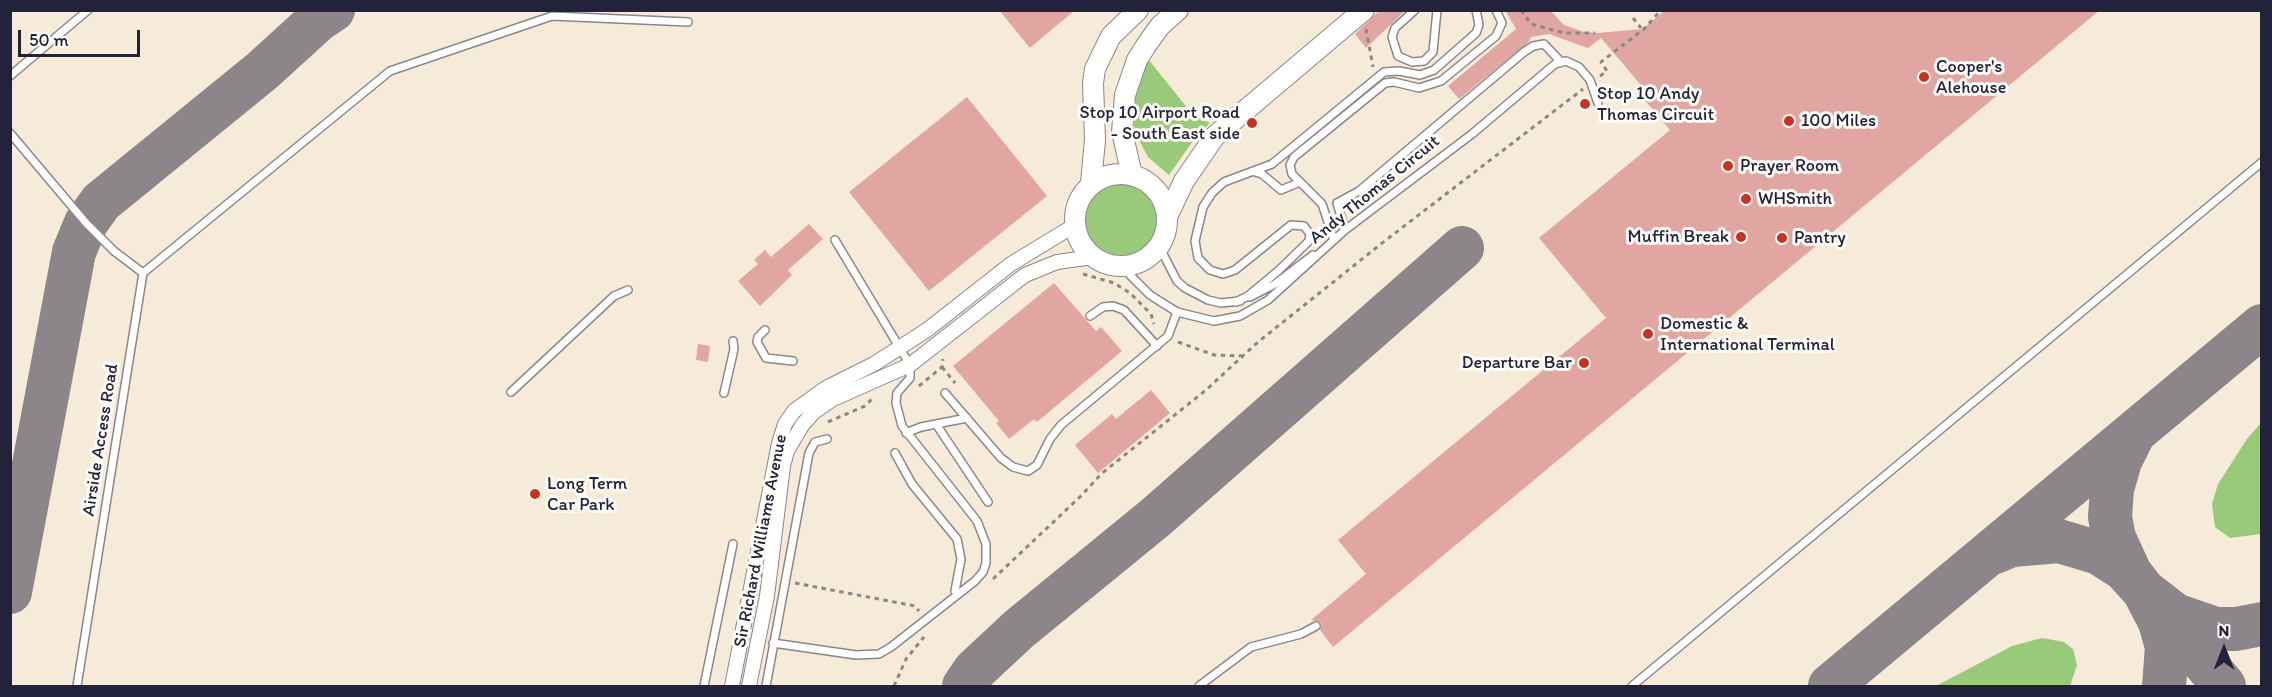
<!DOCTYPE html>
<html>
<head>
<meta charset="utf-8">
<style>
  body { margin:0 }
  #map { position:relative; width:2272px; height:697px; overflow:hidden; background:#f6ebd8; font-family:Itim,sans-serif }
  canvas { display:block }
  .frame { position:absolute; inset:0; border:12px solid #22223b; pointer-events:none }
  .north { position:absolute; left:2194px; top:619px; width:60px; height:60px; -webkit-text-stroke:4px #fdfcf7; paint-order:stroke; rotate:0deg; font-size:16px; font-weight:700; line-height:24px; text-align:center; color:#22223b }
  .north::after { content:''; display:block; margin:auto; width:21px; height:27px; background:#22223b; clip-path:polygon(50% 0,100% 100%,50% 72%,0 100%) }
  .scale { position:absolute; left:18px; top:30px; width:122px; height:27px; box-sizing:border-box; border:3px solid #22223b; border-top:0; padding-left:8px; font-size:18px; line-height:21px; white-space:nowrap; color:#22223b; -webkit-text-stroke:4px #fdfcf7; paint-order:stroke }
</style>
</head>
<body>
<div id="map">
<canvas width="2272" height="697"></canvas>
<div class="frame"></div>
<div class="north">N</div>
<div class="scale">50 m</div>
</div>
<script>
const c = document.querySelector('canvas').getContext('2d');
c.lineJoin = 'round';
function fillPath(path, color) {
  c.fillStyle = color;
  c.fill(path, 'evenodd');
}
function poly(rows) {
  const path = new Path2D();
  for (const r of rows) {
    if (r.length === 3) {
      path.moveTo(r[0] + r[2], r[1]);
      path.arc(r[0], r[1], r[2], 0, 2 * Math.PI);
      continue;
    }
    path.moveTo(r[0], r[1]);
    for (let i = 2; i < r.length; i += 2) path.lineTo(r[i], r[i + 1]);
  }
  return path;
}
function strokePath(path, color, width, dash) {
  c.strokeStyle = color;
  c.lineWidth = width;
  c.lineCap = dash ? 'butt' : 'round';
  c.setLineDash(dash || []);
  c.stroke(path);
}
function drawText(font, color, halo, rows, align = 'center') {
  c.font = font + ' Itim,sans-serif';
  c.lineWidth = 6;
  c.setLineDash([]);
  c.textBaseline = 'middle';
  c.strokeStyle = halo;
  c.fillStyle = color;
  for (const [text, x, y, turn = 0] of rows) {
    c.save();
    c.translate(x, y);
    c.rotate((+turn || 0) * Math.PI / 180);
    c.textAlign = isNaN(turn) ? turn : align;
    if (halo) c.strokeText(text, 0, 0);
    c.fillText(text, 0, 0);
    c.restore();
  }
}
const green = poly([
  [1148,59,1193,115,1210,123,1195,138,1169,175,1148,157,1134,131,1135,93],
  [1121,219,36],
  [2261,423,2261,534,2230,538,2215,527,2212,504,2218,484,2247,439],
  [2042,638,2064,642,2073,649,2077,665,2070,686,1936,686,2012,646]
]);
const taxiway = poly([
  [2133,435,2120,461,2112,489,2110,517,2114,538,2130,573,2144,591,2175,615,2216,629,2236,629,2262,624],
  [1995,552,2012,545,2059,541,2099,553,2124,569,2144,591,2160,622,2167,647,2164,686],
  [10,592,74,252,86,223,101,202,262,71,318,20,333,10],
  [2161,611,2224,686],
  [964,686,975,670,1019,629,1156,517,1462,248],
  [1830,686,2262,326]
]);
const building = poly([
  [999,10,1075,10,1030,48],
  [1380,10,1406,10,1366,48,1355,34],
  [1505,10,1550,10,1564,25,1584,32,1598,33,1643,29,1665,10,2100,10,1333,647,1320,630,1321,623,1311,620,1366,574,1338,540,1606,318,1539,238,1670,130,1638,92,1640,84,1601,38,1588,48,1549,34,1531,37,1529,42,1459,99,1448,86,1516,29],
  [967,97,1047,196,929,291,849,192],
  [809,224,823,239,788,270,792,275,760,306,738,281,758,264,754,260,765,250,771,257],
  [1054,283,1096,331,1101,327,1122,351,1037,422,1034,419,1009,439,996,423,999,421,953,366],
  [698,344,710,346,708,362,696,360],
  [1151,390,1170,413,1098,473,1075,445,1112,414,1116,419]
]);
const path = poly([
  [1521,10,1531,24,1564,33,1595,33],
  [1633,18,1641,28],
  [1366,29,1373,67],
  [1600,76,1607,71,1601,62,1644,29,1661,10],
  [1083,274,1114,283,1130,293,1151,314,1154,324],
  [1178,342,1214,355,1243,356],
  [942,367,955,383],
  [919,386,942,367,943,359],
  [828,422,865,406,872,399],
  [993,579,1082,495,1101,474,1206,390,1258,342,1386,240,1583,89],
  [795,583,915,606,919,611],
  [894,686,906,659,924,637]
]);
const lane = poly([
  [1415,10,1395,28,1392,37,1398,56,1412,62,1424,61,1433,52,1437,10],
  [10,76,88,10],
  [10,133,86,223,114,251,143,273,77,686],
  [1255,172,1262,174,1281,190,1300,182],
  [1345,230,1337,203,1359,191,1524,52,1533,46,1544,44,1561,62],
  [1334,240,1322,204,1292,174,1290,165,1294,157,1385,83,1394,82,1419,88,1441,81,1496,36,1502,23,1496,10],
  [1159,246,1177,281,1185,288,1208,300,1221,303,1240,301],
  [1121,266,1150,295,1177,312,1214,321,1240,316,1268,300,1345,230,1472,134,1555,64,1566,61,1579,67,1590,80,1598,103],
  [143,273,390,71,552,16,688,22],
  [1250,297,1275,284,1313,255],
  [1236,302,1248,296,1278,271,1309,241,1310,234,1304,226,1291,225,1235,270,1223,274,1210,270,1198,258,1195,241,1203,207,1212,193,1224,182,1272,164,1384,72,1399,71,1420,75,1434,70,1476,33,1479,25,1476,10],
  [1090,316,1103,307,1113,306,1124,310,1157,346],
  [765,330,758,337,757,342,766,358,793,361],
  [511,392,614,296,628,290],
  [724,393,734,349,733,341],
  [945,393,1001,458,1013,467,1028,471,1037,465,1050,439,1061,425,1168,336,1177,312],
  [936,424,988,502],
  [906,433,921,427,967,418],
  [895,453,912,484,957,539,961,559,955,591],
  [773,643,856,655,879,654,891,647,975,581,983,572,986,563,986,544,977,521,902,426,896,403,897,393,910,378,910,365,835,240],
  [704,686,733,544],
  [766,686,809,453,815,442,827,439],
  [1199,686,1251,647,1301,634,1316,626],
  [1632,686,2262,162]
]);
const street = poly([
  [732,686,779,443,785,424,794,411,826,388,874,364,927,330,1011,264,1075,225],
  [749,686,767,596,783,466,787,451,803,424,814,412,833,399,910,365,1025,275,1057,262,1093,257]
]);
const secondary = poly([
  [1121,220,46],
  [1132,175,1122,132,1125,95,1137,60,1147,44,1160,26,1178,10],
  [1091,183,1095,140,1093,83,1095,69,1111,36,1138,10],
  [1167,217,1184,181,1215,136,1364,10]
]);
const markers = [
  [1924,77,6,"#c8321e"],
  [1585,104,6,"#c8321e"],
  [1789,121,6,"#c8321e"],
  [1252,123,6,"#c8321e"],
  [1728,166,6,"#c8321e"],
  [1746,199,6,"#c8321e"],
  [1741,237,6,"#c8321e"],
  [1782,238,6,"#c8321e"],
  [1648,334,6,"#c8321e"],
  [1584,363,6,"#c8321e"],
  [535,494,6,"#c8321e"]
];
const poiNames = [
  ["Cooper's",1936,67],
  ["Alehouse",1936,88],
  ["Stop 10 Andy",1597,94],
  ["Thomas Circuit",1597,115],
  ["Stop 10 Airport Road",1240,113,"right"],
  ["- South East side",1240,134,"right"],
  ["100 Miles",1801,121],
  ["Prayer Room",1740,166],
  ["WHSmith",1758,199],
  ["Muffin Break",1729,237,"right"],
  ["Pantry",1794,238],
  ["Domestic &",1660,324],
  ["International Terminal",1660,345],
  ["Departure Bar",1572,363,"right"],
  ["Long Term",547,484],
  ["Car Park",547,505]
];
const streetNames = [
  ["Andy Thomas Circuit",1375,190,-39],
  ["Airside Access Road",101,440,-81],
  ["Sir Richard Williams Avenue",761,541,-79]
];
fillPath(green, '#99ca79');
strokePath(taxiway, '#8c868a', 44);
fillPath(building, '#e1a6a2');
strokePath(lane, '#8c868a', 10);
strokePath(street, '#8c868a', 16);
strokePath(secondary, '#8c868a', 22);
strokePath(path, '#8c868a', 3, [4.5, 4.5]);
strokePath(lane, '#fff', 7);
strokePath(street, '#fff', 14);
strokePath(secondary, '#fff', 20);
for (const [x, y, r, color] of markers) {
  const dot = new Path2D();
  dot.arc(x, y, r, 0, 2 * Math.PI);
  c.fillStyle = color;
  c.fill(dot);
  strokePath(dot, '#fdfcf7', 2);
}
drawText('18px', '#22223b', '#fdfcf7', poiNames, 'left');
drawText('18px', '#22223b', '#fdfcf7', streetNames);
</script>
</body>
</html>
